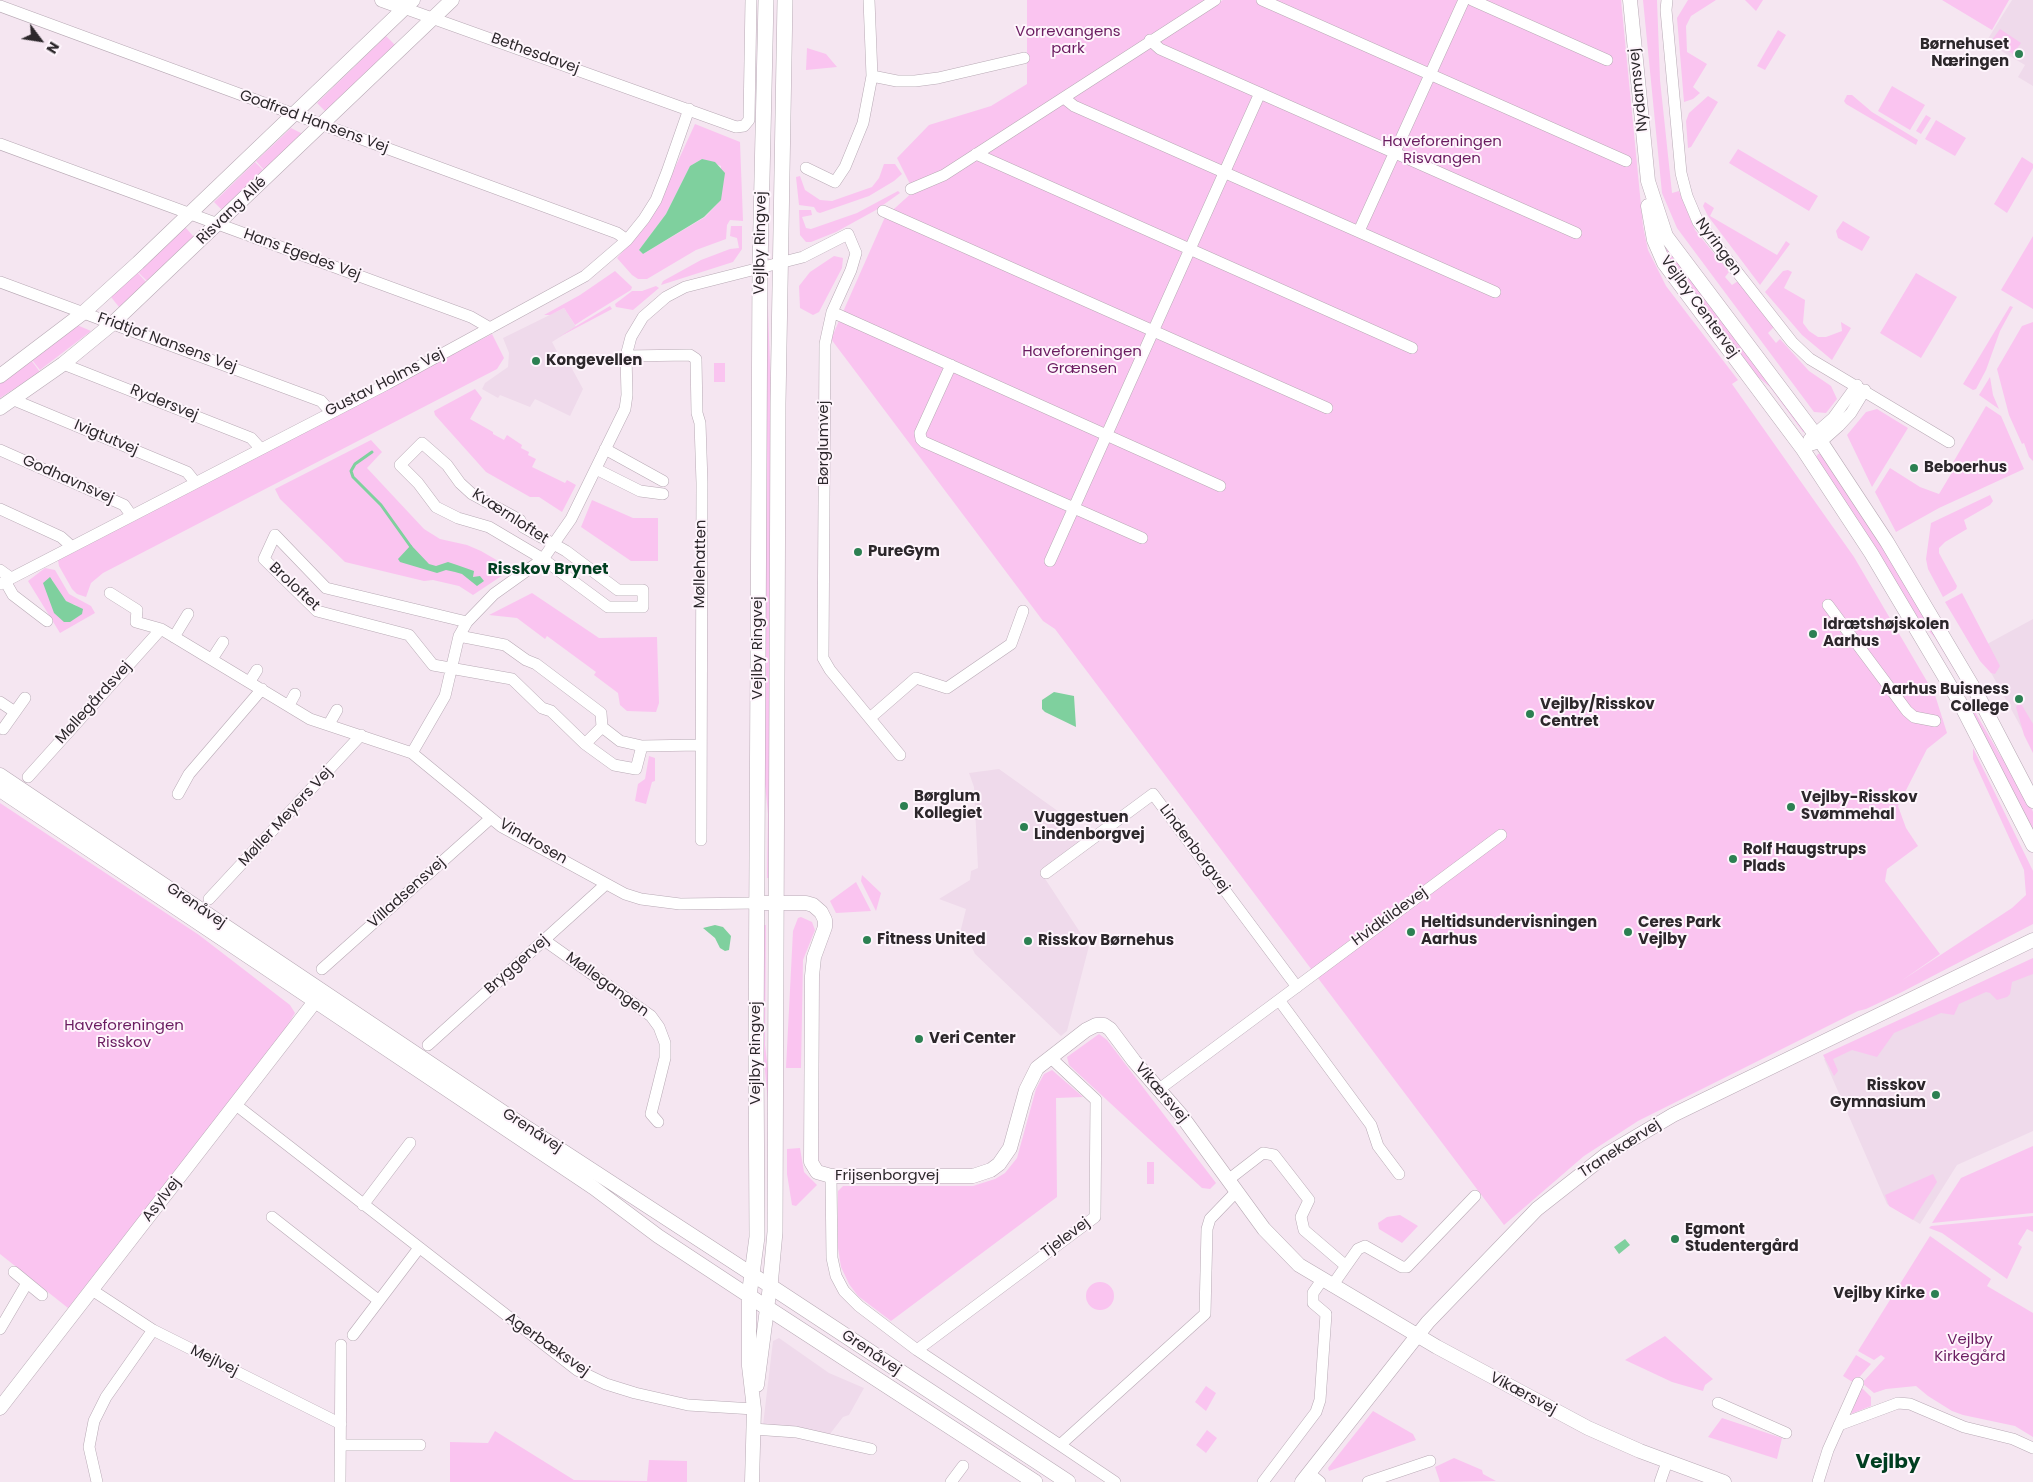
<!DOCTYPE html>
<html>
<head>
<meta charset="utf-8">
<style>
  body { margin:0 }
  #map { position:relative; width:2033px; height:1482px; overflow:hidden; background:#f5e6f1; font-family:Poppins,sans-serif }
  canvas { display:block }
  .north { position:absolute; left:15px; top:15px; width:50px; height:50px; -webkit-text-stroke:4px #fef5fc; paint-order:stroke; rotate:121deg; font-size:14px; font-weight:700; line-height:20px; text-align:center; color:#2c272b }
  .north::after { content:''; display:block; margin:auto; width:18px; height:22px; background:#2c272b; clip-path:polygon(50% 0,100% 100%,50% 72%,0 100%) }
</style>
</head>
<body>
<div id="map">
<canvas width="2033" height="1482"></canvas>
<div class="north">N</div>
</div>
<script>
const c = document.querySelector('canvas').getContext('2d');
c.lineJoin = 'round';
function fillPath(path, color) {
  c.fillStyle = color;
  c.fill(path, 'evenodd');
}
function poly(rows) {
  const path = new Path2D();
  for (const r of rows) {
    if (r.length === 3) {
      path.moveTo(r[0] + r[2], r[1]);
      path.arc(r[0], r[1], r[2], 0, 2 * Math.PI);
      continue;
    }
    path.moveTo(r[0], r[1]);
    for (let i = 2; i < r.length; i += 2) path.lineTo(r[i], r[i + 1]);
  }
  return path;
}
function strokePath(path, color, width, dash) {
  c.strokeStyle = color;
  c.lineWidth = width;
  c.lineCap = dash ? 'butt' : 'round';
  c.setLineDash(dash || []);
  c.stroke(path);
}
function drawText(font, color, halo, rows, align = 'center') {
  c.font = font + ' Poppins,sans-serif';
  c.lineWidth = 4;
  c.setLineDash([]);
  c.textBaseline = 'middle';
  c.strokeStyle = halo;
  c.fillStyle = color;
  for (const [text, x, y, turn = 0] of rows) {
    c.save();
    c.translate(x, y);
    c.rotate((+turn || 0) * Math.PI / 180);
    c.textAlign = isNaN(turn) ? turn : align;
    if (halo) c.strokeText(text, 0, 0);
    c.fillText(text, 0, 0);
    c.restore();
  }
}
const built = poly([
  [2012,0,2033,0,2033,86,2018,77,2025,65,1986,42],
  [564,308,576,327,552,342,565,367,570,365,583,389,570,416,535,399,530,407,500,395,498,398,482,389,485,383,508,367,509,353,503,338],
  [2033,619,2033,749,1978,649],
  [999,769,1062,814,1081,840,1040,871,1089,946,1067,1031,1061,1036,975,954,967,937,960,933,966,909,939,899,970,880,971,871,978,868,974,787,969,773],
  [2033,962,2033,1131,1957,1165,1920,1224,1887,1204,1824,1059],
  [779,1338,829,1373,864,1388,849,1415,843,1417,830,1434,763,1425,773,1341]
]);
const green = poly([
  [1027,0,1211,0,944,171,910,184,897,158,929,125,991,106,1027,84],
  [1223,0,1621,0,1643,226,1648,250,1666,286,1738,380,1732,384,1854,557,1935,695,1947,733,1927,749,1898,806,1906,828,1918,846,1887,869,1885,881,1940,954,1901,981,2012,908,2026,895,2024,870,1973,759,1973,748,2033,871,2033,924,1900,993,1866,1009,1858,1011,1638,1121,1584,1156,1504,1225,1055,629,1043,621,831,339,885,217,915,190,1023,128],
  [1643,0,1657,0,1660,80,1672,193,1679,191,1695,230,1729,272,1725,277,1732,285,1738,281,1775,326,1768,333,1776,343,1780,339,1809,371,1831,386,1837,399,1826,413,1814,412,1677,228,1662,193],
  [1688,0,1716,0,1691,16,1686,26,1687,52,1707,64,1693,87,1700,93,1693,99,1684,102,1677,18],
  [1745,0,1763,0,1756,11],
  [1942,0,2009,0,1992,30],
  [2000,29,2021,43,2013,54,1992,40],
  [1778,30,1786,35,1765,70,1757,66],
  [386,36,396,46,326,112,317,103],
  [807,48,826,54,837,67,806,70],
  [1892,86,1925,105,1910,130,1878,111],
  [1847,95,1852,95,1872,112,1918,140,1916,145,1846,104,1844,101],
  [1708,96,1718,102,1691,147,1688,148,1686,121,1689,113],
  [1926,115,1931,118,1921,134,1916,131],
  [1936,120,1966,138,1955,156,1925,139],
  [695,124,740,142,743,221,730,220,727,225,726,239,696,250,647,279,638,279,632,275,617,258,641,231,667,185],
  [702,159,721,166,718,203,705,217,643,254,639,250,666,214,690,166],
  [291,128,303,134,265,171,256,161],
  [1738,149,1818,196,1809,211,1729,163],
  [2022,157,2033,164,2033,168,2007,213,1994,204],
  [255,162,265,172,223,211,214,202],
  [884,164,895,164,902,174,894,181,869,196,820,213,817,212,814,207,799,205,796,177,800,176,805,190,820,200,832,201,872,187,879,178],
  [898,191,900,193,876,210,836,232,811,242,806,242,800,235,799,210,811,210,812,215,802,217,806,228,811,229,857,213],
  [1705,202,1714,208,1710,216,1777,255,1786,241,1790,244,1760,285,1708,216,1703,206],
  [1654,218,1805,431,1805,432,1803,432,1770,387,1757,376,1664,252],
  [1843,221,1870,237,1862,251,1838,238,1836,231],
  [731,226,742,226,742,249,733,262,661,285,663,281,701,260,730,249,739,248,737,238,730,236],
  [185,227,194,237,147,281,138,272],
  [2033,236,2033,309,2001,290],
  [834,256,843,258,842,268,819,312,813,315,800,308,799,286,810,272],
  [1788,270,1792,272,1784,288,1805,300,1803,323,1809,331,1818,337,1826,337,1842,331,1841,322,1851,328,1832,360,1802,335,1765,292,1783,271],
  [615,271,632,287,631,290,584,319,575,325,564,308,550,315,544,315,580,295],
  [137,272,147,283,119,307,111,297],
  [1916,273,1957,297,1921,358,1880,333],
  [767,280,772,422,771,878,767,878,768,814,763,764],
  [656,286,659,288,633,310,616,307,615,304,632,291,642,291],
  [610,306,612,309,559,337,578,325],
  [2010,306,2013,307,2000,331,1986,370,1976,389,1973,390,1963,384],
  [2033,322,2033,461,2029,457,2024,443,2022,444,2009,415,1997,369,2022,326],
  [77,325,91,331,40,370,32,360],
  [492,334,504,358,497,369,103,573,91,583,86,597,77,594,72,589,59,566,58,560],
  [31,360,40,372,0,398,0,382],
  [714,363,725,363,725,382,714,382],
  [1990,377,1993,395,1999,409,1979,395],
  [475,389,482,398,470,419,493,432,493,434,504,440,507,435,522,445,521,448,529,452,528,455,536,459,532,467,565,483,567,480,576,485,562,512,539,497,530,497,486,472,435,415,434,411],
  [1986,406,2001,416,2024,469,1939,508,1896,532,1875,492,1890,468,1920,487,1939,494,1951,474,1951,466],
  [1877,409,1908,428,1872,487,1847,435,1866,412],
  [371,440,382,452,367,468,424,529,440,539,467,545,481,551,512,569,473,595,459,586,433,580,424,581,345,562,280,499,275,489],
  [1818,454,1822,454,1846,489,1940,639,1965,684,1965,687,1935,638,1918,618,1816,457],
  [1990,495,1993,501,1990,505,1964,520,1967,529,1945,542,1939,548,1939,553,1957,586,1956,589,1943,597,1928,569,1926,559,1931,523],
  [592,500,633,518,658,518,658,561,631,561,581,527],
  [45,568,55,570,69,594,91,606,95,613,60,633,28,581],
  [52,579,57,590,66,601,71,604,77,605,54,613],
  [532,593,599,638,657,637,659,703,656,712,627,711,620,705,618,693,594,675,596,672,547,636,545,639,517,618,489,615],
  [1962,593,2000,666,1995,674,1991,673,1980,661,1945,602],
  [2020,702,2033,724,2033,753,2024,735,2016,707],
  [1969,705,1971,705,2000,755,2011,769,2030,805,2033,812,2033,832],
  [649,756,655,758,655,781,652,782,646,804,635,801,638,784,645,779],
  [0,803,199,935,290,1005,295,1013,282,1035,68,1308,0,1254],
  [862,875,881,893,876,911,861,881],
  [856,882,871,911,836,913,830,901],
  [801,917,812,922,815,930,803,960,801,1068,786,1068,793,931,798,918],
  [763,925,766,925,765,1045,770,1086,770,1249,767,1249,768,1101,762,1041],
  [2033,958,2033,974,2012,982,2010,994,2007,997,1997,1000,1990,993,1986,992,1959,1004,1954,1015,1941,1013,1894,1033,1877,1057,1852,1050,1833,1059,1838,1071,1834,1076,1823,1055],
  [1099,1034,1107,1040,1216,1183,1210,1189,1202,1188,1069,1065,1067,1057],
  [1052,1070,1083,1097,1056,1098,1057,1197,891,1321,858,1296,849,1284,841,1267,838,1248,838,1191,843,1186,973,1186,995,1179,1005,1173,1017,1158,1036,1089,1044,1074],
  [2033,1146,2033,1213,1932,1223,1961,1178],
  [800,1148,804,1172,817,1185,796,1206,792,1205,787,1174,787,1149],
  [1147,1162,1154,1162,1154,1184,1147,1184],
  [1933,1174,1937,1182,1913,1220,1889,1206,1885,1195],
  [1400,1215,1418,1226,1402,1243,1379,1229,1378,1223,1387,1217],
  [2033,1216,2033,1232,2027,1229,2018,1244,2022,1247,2007,1279,1942,1233,1929,1228,1931,1226],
  [1930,1236,1991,1279,1987,1286,2033,1313,2033,1437,2015,1426,1963,1415,1952,1411,1928,1396,1916,1386,1886,1389,1874,1393,1862,1383,1885,1358,1881,1355,1874,1360,1858,1351],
  [1100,1296,14],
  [1665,1336,1713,1379,1705,1385,1703,1391,1672,1382,1625,1360],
  [1856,1355,1871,1364,1854,1383,1843,1376],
  [1206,1386,1216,1393,1206,1411,1195,1402],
  [1861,1387,1871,1397,1871,1406,1851,1414],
  [1373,1411,1413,1434,1416,1440,1329,1471,1328,1468],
  [1722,1418,1782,1438,1777,1459,1708,1437],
  [1207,1430,1217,1438,1206,1453,1196,1445],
  [495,1431,574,1480,647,1481,649,1460,687,1461,687,1482,450,1482,450,1442,488,1443],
  [1454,1458,1482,1470,1483,1474,1496,1481,1440,1482,1435,1467]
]);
const water = poly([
  [702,159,715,162,725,173,721,200,704,217,643,254,639,250,666,214,690,166],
  [411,545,429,564,436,566,448,562,457,565,474,571,473,577,480,576,484,581,477,586,462,574,455,572,446,570,437,573,400,562,398,559],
  [50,577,66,601,83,609,82,614,70,622,64,622,54,613,43,583],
  [1054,692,1074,696,1076,727,1045,712,1042,709,1042,700],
  [715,925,723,927,731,936,729,950,725,951,720,948,715,938,703,928],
  [1625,1239,1630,1245,1619,1254,1614,1247]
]);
const stream = poly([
  [372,452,355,464,351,471,353,477,381,505,411,547]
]);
const minor = poly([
  [1262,0,1626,161],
  [1472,0,1607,60],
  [1667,0,1666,10,1681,173,1687,196,1698,222,1792,342,1810,359,1949,442],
  [0,6,617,233,627,240],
  [404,8,736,127,744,126,749,120,751,0],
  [1150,40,1160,49,1576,233],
  [872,76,897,81,915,81,938,78,1024,58],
  [1064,98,1074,106,1495,292],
  [0,144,471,317,490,328],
  [976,154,1412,348],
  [806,168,835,182,845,167,863,123,872,76,869,0],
  [911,189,944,175,1215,0],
  [883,211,1327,408],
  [1359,231,1464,0],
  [0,282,321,401,330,411],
  [832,312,1220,486],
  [626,356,690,355,696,359,697,413,700,423,702,483,701,840],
  [63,364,251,438,261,449],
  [951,365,920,433,921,439,924,442,1142,538],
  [14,400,187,472,195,482],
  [1809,439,1833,418,1857,385],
  [422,443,447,465,460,483,472,494,520,520,523,527,566,551,618,590,643,590,643,607,608,607,543,559,489,527,458,518,436,507,418,483,400,465,422,443],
  [1802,448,1821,442,1839,426,1851,413,1865,390],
  [605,449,663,481],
  [0,450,124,505,131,515],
  [596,469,640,491,663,494],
  [0,509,61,537,71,546],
  [1050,561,1260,93],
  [0,570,11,578],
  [5,581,13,595,47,621],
  [0,584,387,384,585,276,627,240,644,219,656,200,667,172,689,109],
  [110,593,137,610,136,622,161,629,310,719,412,753,502,827,625,894,641,899,680,904,757,903],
  [1828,605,1907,711,1914,717,1935,721],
  [459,636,505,645,526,660,536,664,601,713,602,727,620,741,642,746,636,769,614,765,585,744,551,711,542,708,512,679,433,665,409,635,317,611,264,559,275,535,326,588,467,622],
  [174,637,188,614],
  [212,659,223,642],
  [250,681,257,670],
  [0,702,15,712],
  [289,705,295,694],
  [870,718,916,678,947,688,1011,644,1023,611],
  [329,724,337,710],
  [3,729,25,698],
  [585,744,602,727],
  [642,746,700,745],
  [412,753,445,696,459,636,467,622,494,594,543,559,571,519,625,409,627,395,626,356,631,337,643,317,666,297,685,287,803,257,848,234,856,253,851,270,832,312,825,344,823,658,830,670,900,755],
  [28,777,161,629],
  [178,794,189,774,262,689],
  [1046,873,1153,794,1297,987],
  [209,899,361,735],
  [544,940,651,1016,659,1027,665,1043,665,1058,651,1114,658,1122],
  [322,969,491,818],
  [1279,1000,1371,1125,1378,1146,1399,1174],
  [428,1045,606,884],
  [1158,1090,1501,835],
  [236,1105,577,1370,606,1384,635,1393,688,1405,754,1409],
  [831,1176,832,1258,836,1276,844,1291,859,1306,917,1350,1060,1445],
  [1228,1180,1263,1153,1274,1155,1309,1200,1301,1217,1304,1230,1346,1266,1358,1249,1365,1246,1402,1267,1407,1267,1475,1196],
  [363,1205,410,1143],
  [272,1217,378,1300],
  [14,1272,42,1295],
  [1332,1286,1346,1266],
  [92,1290,153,1330,341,1424],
  [0,1329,27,1283],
  [353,1335,419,1248],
  [917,1350,1095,1217,1096,1100,1050,1057],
  [1718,1403,1786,1433],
  [1839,1425,1898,1403,1910,1404,1964,1427,2013,1439,2033,1448],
  [753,1429,796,1432,871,1449],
  [341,1445,420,1445],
  [1309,1473,1320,1482],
  [97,1482,89,1447,94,1421,106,1397,153,1330],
  [340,1482,341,1345],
  [951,1482,963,1466],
  [1115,1482,1060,1445,1205,1314,1207,1229,1210,1219,1236,1192],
  [1263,1482,1316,1412,1320,1400,1326,1314,1313,1303,1313,1293,1322,1280],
  [1368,1482,1430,1461],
  [1660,1482,1667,1462],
  [1818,1482,1828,1450,1858,1383]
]);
const tertiary = poly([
  [382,0,404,8],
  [1630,0,1648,181,1666,236,1821,442,1887,542,1976,692,2033,801],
  [1648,206,1654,240,1664,263,1802,448,1871,553,1959,701,2033,845],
  [0,376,83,313,138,263,413,0],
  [0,408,63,364,113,323,452,0],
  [0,775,506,1114,770,1286,757,1385],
  [0,790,594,1188,658,1236,749,1296,749,1366,754,1409,752,1482],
  [757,903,806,903,813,905,821,912,825,920,825,927,814,957,812,976,811,1162,817,1172,831,1176,973,1176,991,1170,999,1164,1010,1148,1026,1090,1037,1068,1086,1030,1096,1025,1104,1025,1110,1029,1134,1061,1181,1115,1264,1229,1299,1265,1437,1347,1588,1428,1640,1451,1724,1482],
  [0,1408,320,995],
  [1302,1482,1428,1322,1537,1209,1607,1154,1673,1115,2033,940]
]);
const secondary = poly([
  [766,0,760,267,756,1052,757,1237,749,1296,1035,1482],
  [785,0,778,403,775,1232,770,1286,1068,1482]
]);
const markers = [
  [2019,54,5,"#2c8052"],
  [536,361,5,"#2c8052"],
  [1914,468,5,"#2c8052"],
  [858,552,5,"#2c8052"],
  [1813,634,5,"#2c8052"],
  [2019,699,5,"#2c8052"],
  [1530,714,5,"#2c8052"],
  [904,806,5,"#2c8052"],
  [1791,807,5,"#2c8052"],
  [1024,827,5,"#2c8052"],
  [1733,859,5,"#2c8052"],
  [1411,932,5,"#2c8052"],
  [1628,932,5,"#2c8052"],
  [867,940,5,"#2c8052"],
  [1028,941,5,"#2c8052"],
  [919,1039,5,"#2c8052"],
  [1936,1095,5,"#2c8052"],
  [1675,1239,5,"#2c8052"],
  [1935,1294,5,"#2c8052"]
];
const parkNames = [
  ["Vorrevangens",1068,32],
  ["park",1068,49],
  ["Haveforeningen",1442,142],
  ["Risvangen",1442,159],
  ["Haveforeningen",1082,352],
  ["Grænsen",1082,369],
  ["Haveforeningen",124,1026],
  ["Risskov",124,1043],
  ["Vejlby",1970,1340],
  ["Kirkegård",1970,1357]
];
const poiNames = [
  ["Børnehuset",2009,45,"right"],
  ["Næringen",2009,62,"right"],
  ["Kongevellen",546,361],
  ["Beboerhus",1924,468],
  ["PureGym",868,552],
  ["Idrætshøjskolen",1823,625],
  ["Aarhus",1823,642],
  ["Aarhus Buisness",2009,690,"right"],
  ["College",2009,707,"right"],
  ["Vejlby/Risskov",1540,705],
  ["Centret",1540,722],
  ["Børglum",914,797],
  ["Kollegiet",914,814],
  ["Vejlby-Risskov",1801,798],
  ["Svømmehal",1801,815],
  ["Vuggestuen",1034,818],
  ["Lindenborgvej",1034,835],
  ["Rolf Haugstrups",1743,850],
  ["Plads",1743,867],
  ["Heltidsundervisningen",1421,923],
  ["Aarhus",1421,940],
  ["Ceres Park",1638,923],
  ["Vejlby",1638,940],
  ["Fitness United",877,940],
  ["Risskov Børnehus",1038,941],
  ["Veri Center",929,1039],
  ["Risskov",1926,1086,"right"],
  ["Gymnasium",1926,1103,"right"],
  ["Egmont",1685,1230],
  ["Studentergård",1685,1247],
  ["Vejlby Kirke",1925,1294,"right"]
];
const streetNames = [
  ["Bethesdavej",535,54,20],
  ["Nydamsvej",1639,90,-96],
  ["Godfred Hansens Vej",314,122,20],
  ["Risvang Allé",232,211,-44],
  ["Vejlby Ringvej",761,243,-89],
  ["Nyringen",1718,247,54],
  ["Hans Egedes Vej",302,255,20],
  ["Vejlby Centervej",1699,307,54],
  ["Fridtjof Nansens Vej",167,343,20],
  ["Gustav Holms Vej",385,383,-27],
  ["Rydersvej",164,403,22],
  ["Ivigtutvej",106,438,23],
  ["Børglumvej",824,443,-90],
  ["Godhavnsvej",68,480,24],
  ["Kværnloftet",510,517,33],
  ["Møllehatten",701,564,-89],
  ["Broloftet",294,587,43],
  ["Vejlby Ringvej",758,648,-90],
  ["Møllegårdsvej",94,703,-48],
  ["Møller Meyers Vej",286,817,-47],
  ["Vindrosen",533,842,30],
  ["Lindenborgvej",1194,849,53],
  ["Villadsensvej",407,893,-42],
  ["Grenåvej",196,906,34],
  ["Hvidkildevej",1390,917,-36],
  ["Bryggervej",517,965,-42],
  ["Møllegangen",607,985,36],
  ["Vejlby Ringvej",756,1053,-90],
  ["Vikærsvej",1161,1093,50],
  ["Grenåvej",532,1131,33],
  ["Tranekærvej",1620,1149,-33],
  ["Frijsenborgvej",887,1176],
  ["Asylvej",162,1200,-52],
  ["Tjelevej",1066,1238,-37],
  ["Agerbæksvej",547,1345,35],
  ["Grenåvej",871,1353,34],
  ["Mejlvej",214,1361,26],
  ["Vikærsvej",1523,1394,28]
];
const neighbourhoodNames = [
  ["Risskov Brynet",548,570]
];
const districtNames = [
  ["Vejlby",1888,1463]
];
fillPath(built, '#efdaeb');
fillPath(green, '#fac4f0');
fillPath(water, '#7fd09e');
strokePath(stream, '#7fd09e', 3);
strokePath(minor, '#b8aab5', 12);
strokePath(tertiary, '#b8aab5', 15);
strokePath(secondary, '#b8aab5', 16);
strokePath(minor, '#fff', 11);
strokePath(tertiary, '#fff', 14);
strokePath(secondary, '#fff', 15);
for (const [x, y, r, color] of markers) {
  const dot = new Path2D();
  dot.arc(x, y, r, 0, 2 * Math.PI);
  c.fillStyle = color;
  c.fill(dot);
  strokePath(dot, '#fef5fc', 2);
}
drawText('15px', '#6a1b60', '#fef5fc', parkNames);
drawText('bold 15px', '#2c272b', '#fef5fc', poiNames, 'left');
drawText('15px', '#2c272b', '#fef5fc', streetNames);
drawText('bold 16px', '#003e20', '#fef5fc', neighbourhoodNames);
drawText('bold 20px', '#003e20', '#fef5fc', districtNames);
</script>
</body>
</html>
